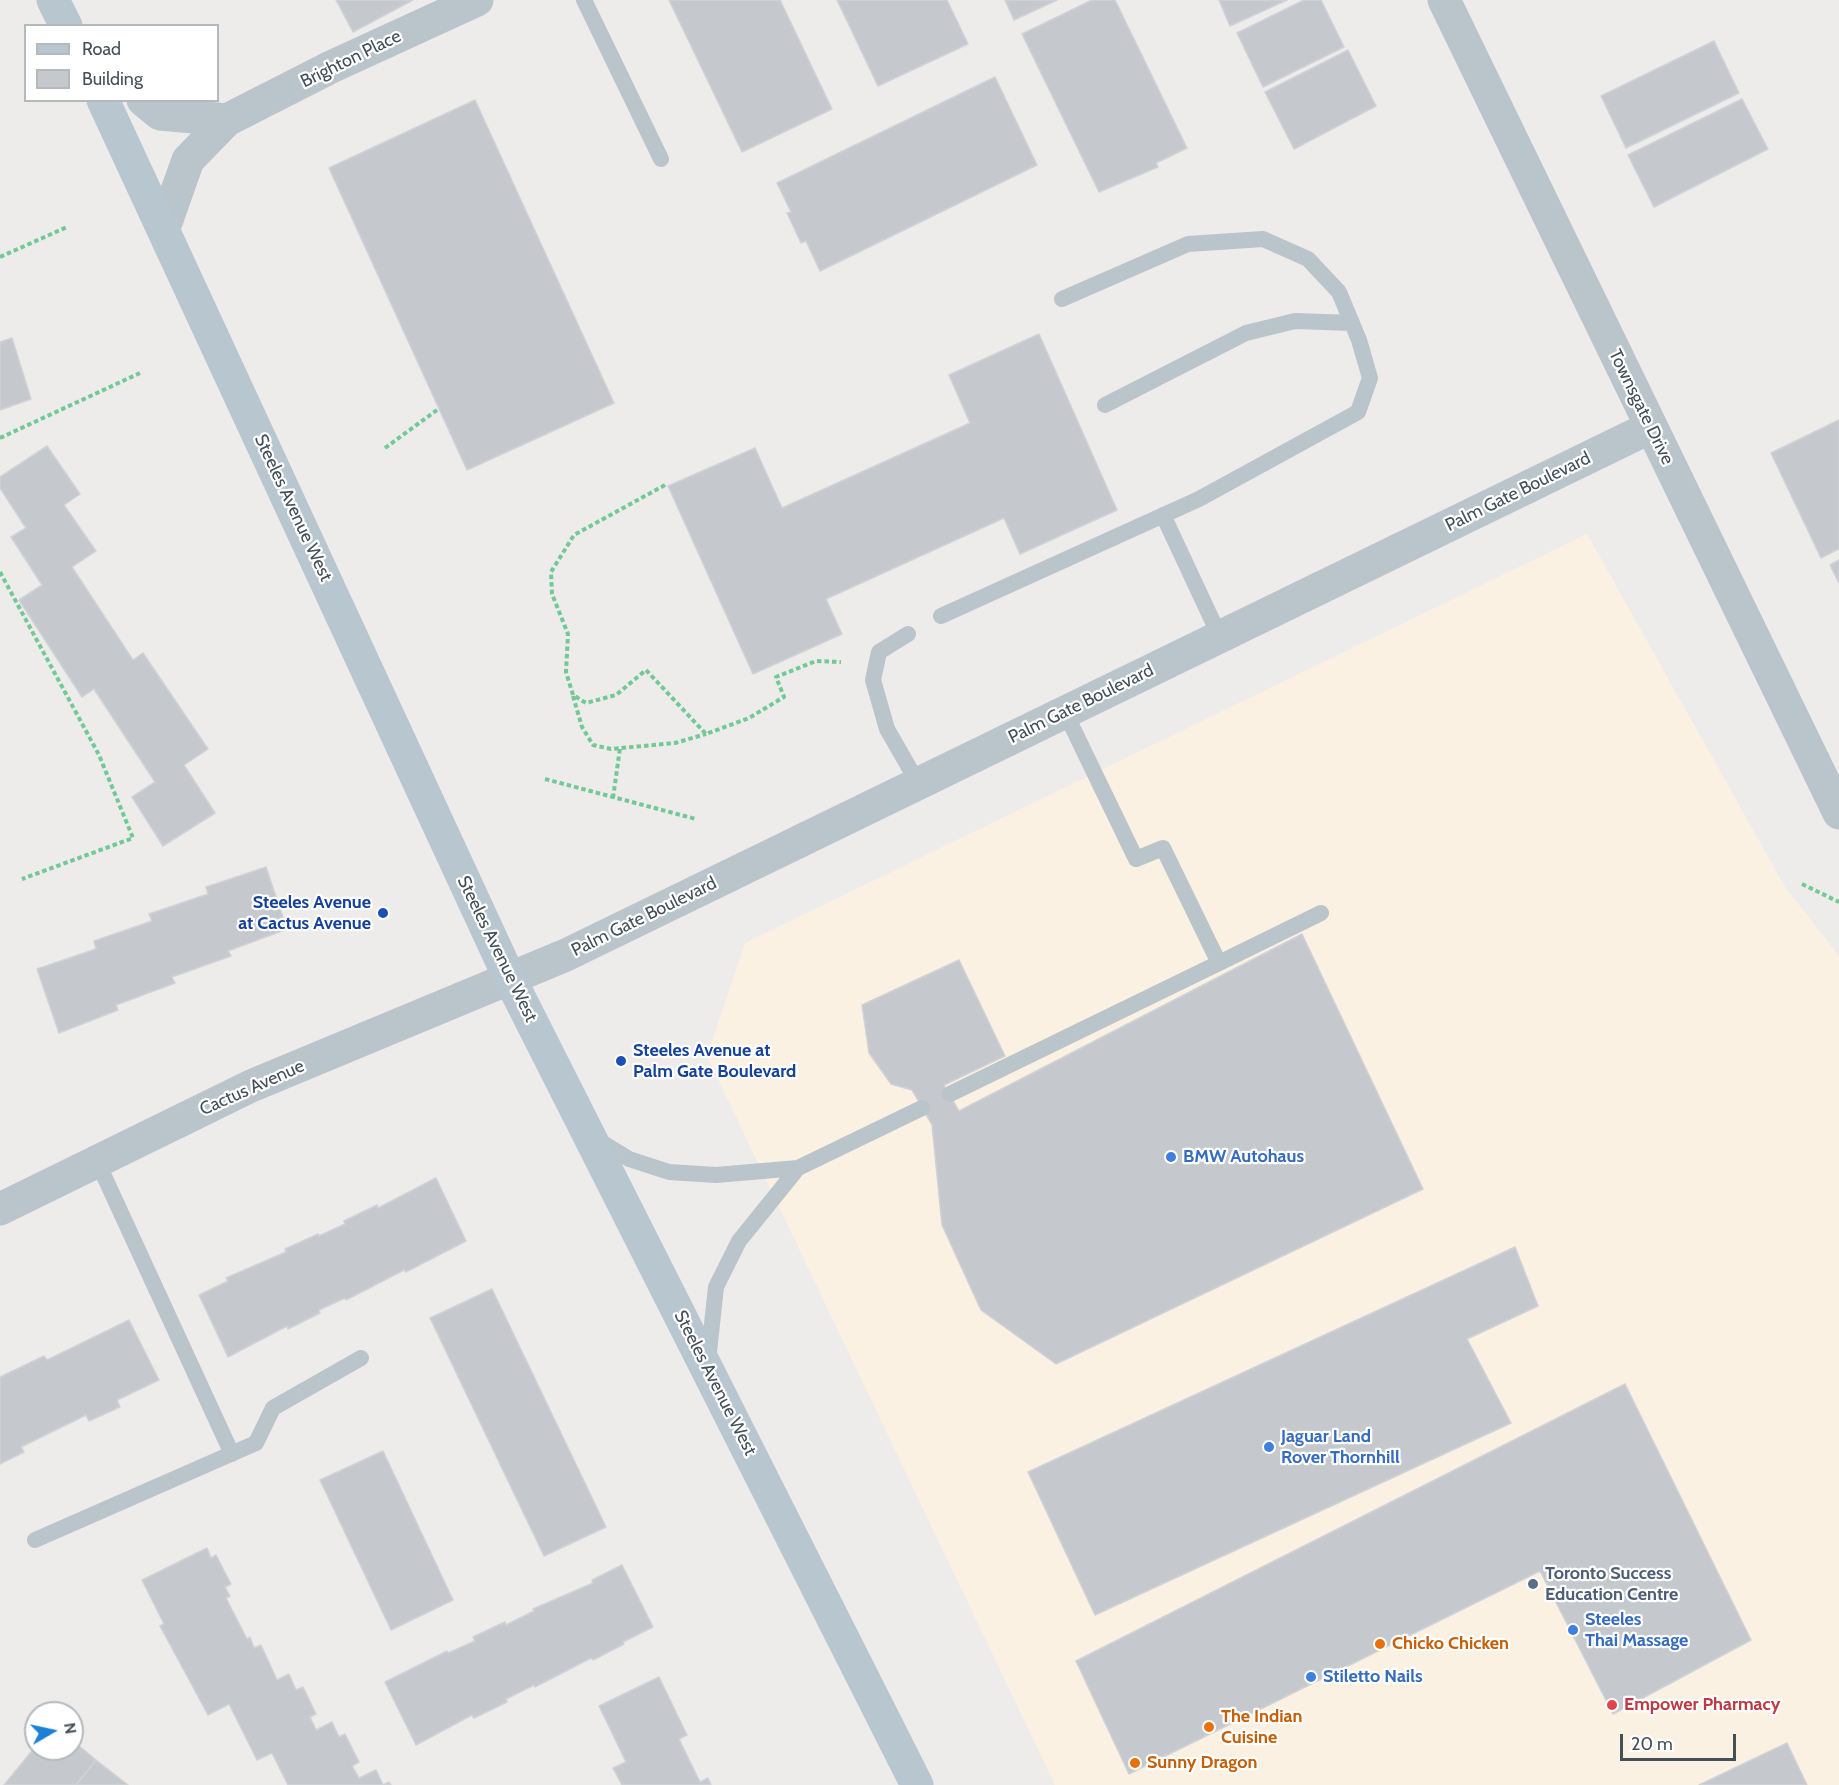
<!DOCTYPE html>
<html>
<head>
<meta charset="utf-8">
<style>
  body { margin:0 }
  #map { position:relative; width:1839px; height:1785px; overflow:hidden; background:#eeebeb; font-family:Cabin,sans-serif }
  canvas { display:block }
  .legend { position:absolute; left:24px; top:24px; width:195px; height:78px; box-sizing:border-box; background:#fff; border:2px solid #b4b9bc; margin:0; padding:8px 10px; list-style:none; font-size:18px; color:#445058 }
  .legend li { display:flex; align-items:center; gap:12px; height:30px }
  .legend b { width:30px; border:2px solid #b4b9bc }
  .north { position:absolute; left:24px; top:1701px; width:60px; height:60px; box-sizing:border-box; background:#fff; border:2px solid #b4b9bc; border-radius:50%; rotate:81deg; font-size:16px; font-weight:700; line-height:24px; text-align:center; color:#445058 }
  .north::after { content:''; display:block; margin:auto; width:21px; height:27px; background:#1c80d7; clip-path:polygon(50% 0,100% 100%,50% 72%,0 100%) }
  .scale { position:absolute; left:1620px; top:1734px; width:116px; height:27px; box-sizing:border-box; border:3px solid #445058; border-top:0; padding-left:8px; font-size:18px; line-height:21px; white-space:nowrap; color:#445058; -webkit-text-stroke:4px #fff; paint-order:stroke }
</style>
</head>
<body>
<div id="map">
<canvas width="1839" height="1785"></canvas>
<ul class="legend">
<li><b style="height:8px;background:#b8c6cf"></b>Road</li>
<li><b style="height:16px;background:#c5c9ce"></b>Building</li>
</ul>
<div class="north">N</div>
<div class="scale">20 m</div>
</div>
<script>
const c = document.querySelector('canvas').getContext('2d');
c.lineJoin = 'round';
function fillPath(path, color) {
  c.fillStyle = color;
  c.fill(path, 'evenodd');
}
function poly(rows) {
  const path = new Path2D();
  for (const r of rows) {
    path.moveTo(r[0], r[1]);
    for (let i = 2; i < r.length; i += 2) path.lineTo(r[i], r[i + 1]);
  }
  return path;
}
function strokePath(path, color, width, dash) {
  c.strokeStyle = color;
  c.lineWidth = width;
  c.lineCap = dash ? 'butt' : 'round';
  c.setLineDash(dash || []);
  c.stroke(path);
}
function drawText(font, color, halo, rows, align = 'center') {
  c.font = font + ' Cabin,sans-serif';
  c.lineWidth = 4.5;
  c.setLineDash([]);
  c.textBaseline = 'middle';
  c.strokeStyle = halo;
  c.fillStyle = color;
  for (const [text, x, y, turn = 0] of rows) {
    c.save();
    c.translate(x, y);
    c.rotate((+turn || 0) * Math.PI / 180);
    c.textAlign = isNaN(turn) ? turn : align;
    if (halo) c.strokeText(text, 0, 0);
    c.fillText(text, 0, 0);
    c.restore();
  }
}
const commercial = poly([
  [1587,534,1785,887,1839,956,1839,1785,1055,1785,707,1056,745,943]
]);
const building = poly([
  [336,0,413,0,353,32,336,0],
  [669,0,780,0,832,109,742,152,669,0],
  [837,0,947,0,968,44,878,86,837,0],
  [1005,0,1057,0,1014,20,1005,0],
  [1092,0,1115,0,1187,148,1156,163,1158,167,1099,192,1022,34,1092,0],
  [1219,0,1287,0,1230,26,1219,0],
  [1304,0,1321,0,1344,47,1263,87,1237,33,1304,0],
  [1714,41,1739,93,1626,148,1601,96,1714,41],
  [1348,50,1376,106,1294,149,1265,92,1348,50],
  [995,77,1037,165,820,271,806,241,801,243,787,213,791,212,777,183,995,77],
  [1742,99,1768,149,1654,207,1628,155,1742,99],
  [475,100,614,403,467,470,329,168,475,100],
  [1039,334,1117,510,1020,554,1004,518,826,599,842,634,753,674,668,486,755,448,782,508,970,423,949,375,1039,334],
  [12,338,31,399,0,410,0,342,12,338],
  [1839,420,1839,549,1821,558,1771,453,1839,420],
  [47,446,80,494,64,505,96,551,72,567,133,660,143,653,208,749,184,765,215,813,163,846,132,797,155,782,94,689,82,697,19,600,42,585,11,537,26,528,0,488,0,477,47,446],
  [1839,560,1839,583,1830,565,1839,560],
  [266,867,287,929,228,951,231,956,172,977,175,983,116,1005,118,1010,59,1033,37,969,96,949,94,941,152,921,149,914,208,894,206,887,266,867],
  [1302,934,1423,1189,1056,1364,981,1310,942,1225,932,1125,912,1090,891,1084,869,1053,862,1005,959,960,1005,1056,944,1085,959,1111,1302,934],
  [436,1178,466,1241,406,1272,404,1270,346,1300,345,1298,319,1310,320,1313,288,1329,287,1326,228,1357,199,1295,228,1281,226,1278,286,1252,285,1249,318,1234,319,1236,345,1224,344,1221,377,1205,378,1208,436,1178],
  [1515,1247,1538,1306,1467,1339,1511,1423,1095,1615,1028,1472,1515,1247],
  [492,1289,606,1527,544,1556,430,1318,492,1289],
  [129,1320,159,1380,117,1400,120,1407,89,1421,86,1415,21,1447,24,1452,0,1464,0,1377,44,1356,47,1360,129,1320],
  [1625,1384,1751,1640,1613,1714,1540,1571,1129,1774,1076,1661,1625,1384],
  [383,1451,453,1600,391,1630,320,1480,383,1451],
  [207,1548,211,1558,216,1555,231,1584,225,1587,230,1596,226,1598,247,1639,250,1637,254,1648,261,1645,277,1680,289,1674,296,1690,303,1687,316,1714,310,1717,316,1730,332,1722,339,1737,345,1734,359,1762,352,1766,359,1778,376,1770,383,1785,389,1782,391,1785,288,1785,272,1753,257,1760,229,1704,208,1715,160,1626,164,1624,142,1580,207,1548],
  [622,1565,653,1627,623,1642,624,1644,593,1660,591,1658,535,1687,534,1685,506,1699,507,1702,474,1718,472,1715,416,1745,385,1682,447,1651,448,1653,475,1641,473,1637,505,1622,506,1625,534,1611,533,1609,593,1583,592,1580,622,1565],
  [659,1677,687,1735,679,1739,700,1782,708,1778,711,1785,622,1785,613,1768,626,1762,599,1706,659,1677],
  [72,1740,96,1760,76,1785,4,1785,36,1746,36,1749,72,1749,72,1740],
  [1787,1743,1807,1785,1699,1785,1787,1743],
  [96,1760,128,1785,76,1785,96,1760]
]);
const path = poly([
  [0,257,67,227],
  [0,438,140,373],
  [385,448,437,410],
  [665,485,574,535,551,572,552,594,568,634,566,672,573,695,586,703,616,695,646,670,706,734,749,718,784,697,776,677,816,661,841,662],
  [0,572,99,755,133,838,22,879],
  [573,696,582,727,593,745,611,749,675,743,706,734],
  [545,779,696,819],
  [613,798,620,748],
  [1802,884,1839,902]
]);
const lane = poly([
  [584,0,661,159],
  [1105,405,1246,333,1295,321,1352,323],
  [1163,515,1220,637],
  [941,616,1199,499,1358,412,1370,378,1359,340,1339,292,1308,259,1263,239,1188,244,1062,299],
  [908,634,879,652,873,680,887,729,918,783],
  [1219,963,1321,913],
  [950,1094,1219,963,1163,848,1136,859,1065,712],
  [598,1140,629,1159,669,1172,716,1175,798,1168,922,1108],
  [98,1163,232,1454],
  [708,1361,716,1287,739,1241,798,1168],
  [35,1540,256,1443,273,1408,361,1358]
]);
const street = poly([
  [1444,0,1839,813],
  [143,100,160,114,227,120],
  [164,228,188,160,227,120,331,67,477,0],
  [0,1209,251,1086,566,955,1651,427]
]);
const secondary = poly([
  [53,0,66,26],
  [103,100,509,977,917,1785]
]);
const markers = [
  [383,913,6,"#1a4fb4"],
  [621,1061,6,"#1a4fb4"],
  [1171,1157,6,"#3f7fe0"],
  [1269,1447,6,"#3f7fe0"],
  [1533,1584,6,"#5c6f8a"],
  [1573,1630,6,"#3f7fe0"],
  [1380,1644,6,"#e8710a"],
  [1311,1677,6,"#3f7fe0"],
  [1612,1705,6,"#e0444e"],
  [1209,1727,6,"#e8710a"],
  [1135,1763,6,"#e8710a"]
];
const streetNames = [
  ["Brighton Place",351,59,-26],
  ["Townsgate Drive",1641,407,64],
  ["Palm Gate Boulevard",1518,492,-26],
  ["Steeles Avenue West",293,508,65],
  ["Palm Gate Boulevard",1081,704,-26],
  ["Palm Gate Boulevard",644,917,-26],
  ["Steeles Avenue West",497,949,64],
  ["Cactus Avenue",252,1088,-24],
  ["Steeles Avenue West",715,1383,63]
];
const transitNames = [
  ["Steeles Avenue",371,903],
  ["at Cactus Avenue",371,924],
  ["Steeles Avenue at",633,1051,"left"],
  ["Palm Gate Boulevard",633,1072,"left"]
];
const shopNames = [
  ["BMW Autohaus",1183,1157],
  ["Jaguar Land",1281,1437],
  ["Rover Thornhill",1281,1458],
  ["Steeles",1585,1620],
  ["Thai Massage",1585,1641],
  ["Stiletto Nails",1323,1677]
];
const serviceNames = [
  ["Toronto Success",1545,1574],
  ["Education Centre",1545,1595]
];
const foodNames = [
  ["Chicko Chicken",1392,1644],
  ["The Indian",1221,1717],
  ["Cuisine",1221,1738],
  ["Sunny Dragon",1147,1763]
];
const healthNames = [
  ["Empower Pharmacy",1624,1705]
];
fillPath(commercial, '#fbf1e2');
fillPath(building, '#c5c9ce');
strokePath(building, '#cfd2d7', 1.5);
strokePath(path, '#71c995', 4, [4.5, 3]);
strokePath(lane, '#b9c4cb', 16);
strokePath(street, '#b9c4cb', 33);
strokePath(secondary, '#b8c6cf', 33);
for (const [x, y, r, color] of markers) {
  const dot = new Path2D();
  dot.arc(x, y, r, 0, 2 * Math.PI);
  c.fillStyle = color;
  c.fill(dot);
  strokePath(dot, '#fff', 2);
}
drawText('18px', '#445058', '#fff', streetNames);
drawText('bold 18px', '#164399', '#fff', transitNames, 'right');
drawText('bold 18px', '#366cbe', '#fff', shopNames, 'left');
drawText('bold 18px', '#4e5e75', '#fff', serviceNames, 'left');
drawText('bold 18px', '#c56008', '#fff', foodNames, 'left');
drawText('bold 18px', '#be3a42', '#fff', healthNames, 'left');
</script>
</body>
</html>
